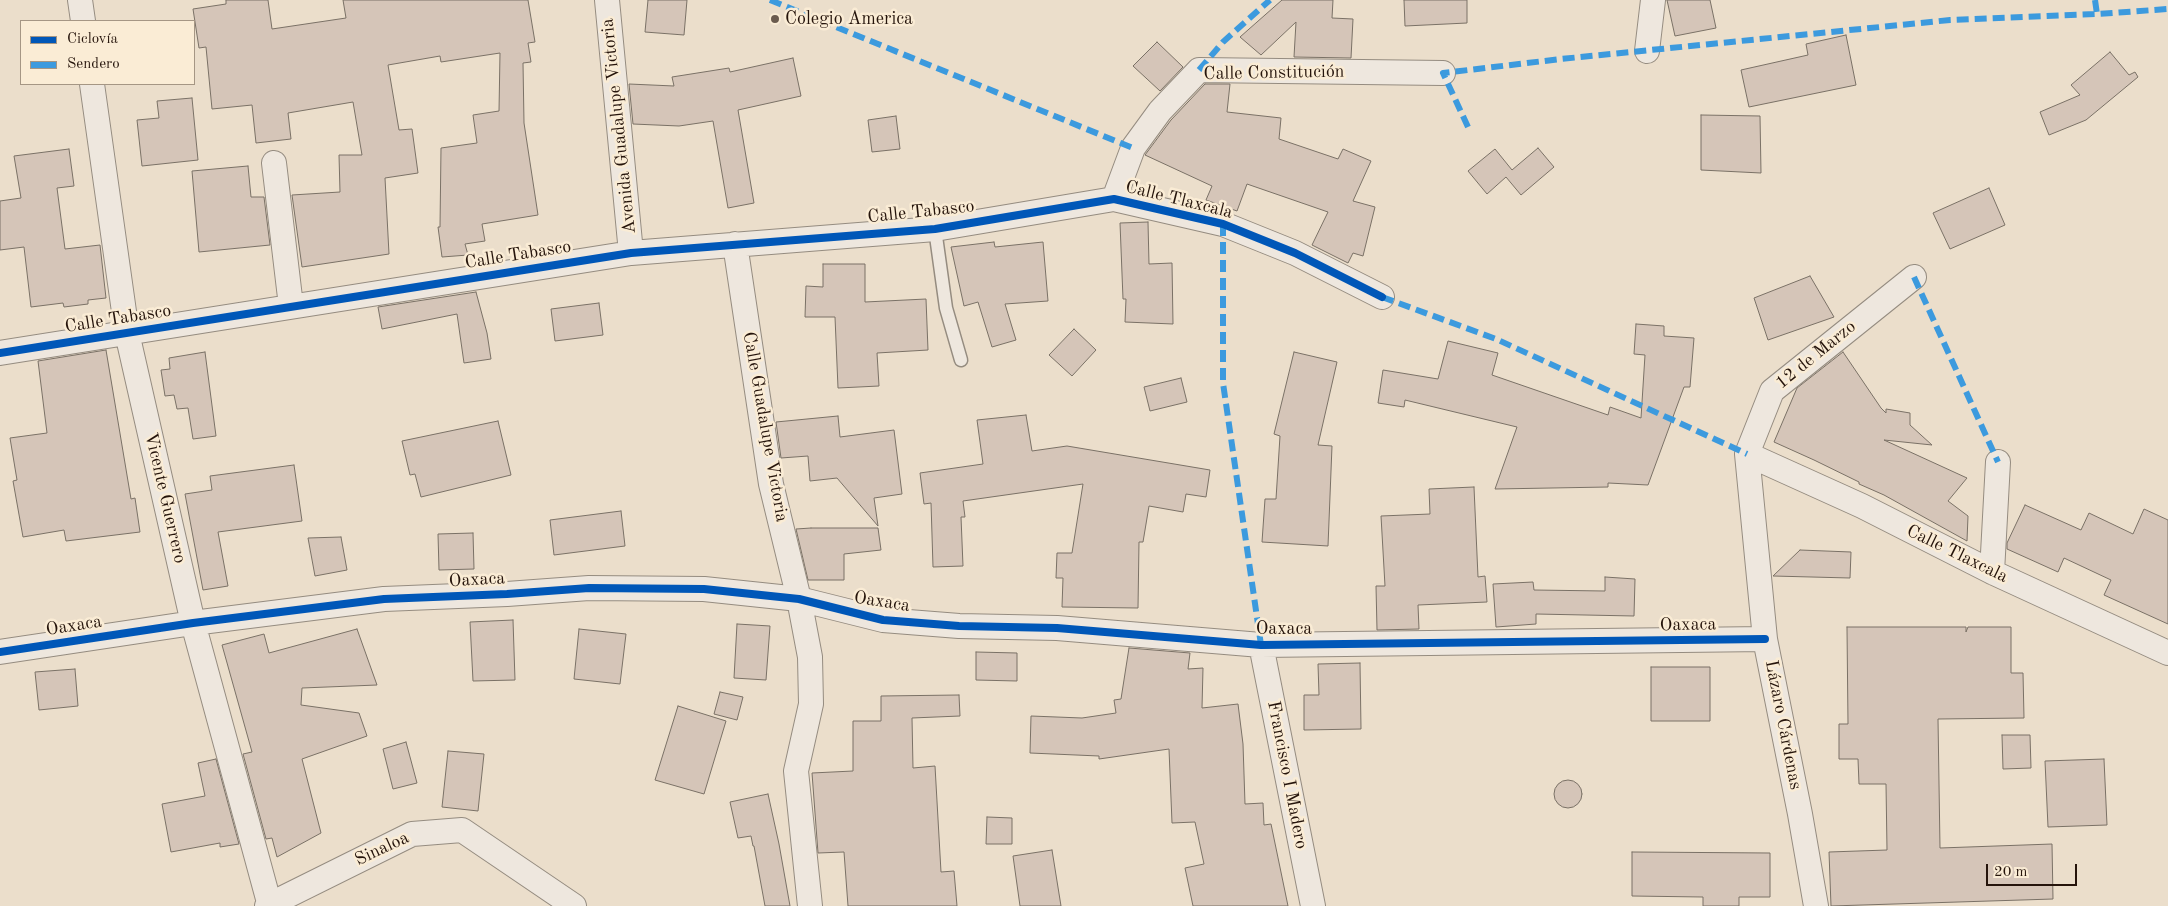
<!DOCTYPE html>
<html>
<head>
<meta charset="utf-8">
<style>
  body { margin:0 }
  #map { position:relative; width:2168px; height:906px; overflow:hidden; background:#ebdecb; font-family:"Old Standard TT",serif }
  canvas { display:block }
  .legend { position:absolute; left:20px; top:20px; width:175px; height:65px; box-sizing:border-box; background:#faecd5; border:1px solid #a59684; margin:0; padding:6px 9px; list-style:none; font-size:15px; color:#25140b }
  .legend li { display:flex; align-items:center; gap:10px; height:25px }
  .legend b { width:25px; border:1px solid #a59684 }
  .scale { position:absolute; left:1986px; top:864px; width:91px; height:22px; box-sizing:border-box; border:2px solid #25140b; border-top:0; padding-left:6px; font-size:15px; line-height:18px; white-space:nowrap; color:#25140b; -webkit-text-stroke:4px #faecd5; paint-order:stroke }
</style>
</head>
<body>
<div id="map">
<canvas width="2168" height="906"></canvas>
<ul class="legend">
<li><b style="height:6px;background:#0057b8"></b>Ciclovía</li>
<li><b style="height:6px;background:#3c9ade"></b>Sendero</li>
</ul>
<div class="scale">20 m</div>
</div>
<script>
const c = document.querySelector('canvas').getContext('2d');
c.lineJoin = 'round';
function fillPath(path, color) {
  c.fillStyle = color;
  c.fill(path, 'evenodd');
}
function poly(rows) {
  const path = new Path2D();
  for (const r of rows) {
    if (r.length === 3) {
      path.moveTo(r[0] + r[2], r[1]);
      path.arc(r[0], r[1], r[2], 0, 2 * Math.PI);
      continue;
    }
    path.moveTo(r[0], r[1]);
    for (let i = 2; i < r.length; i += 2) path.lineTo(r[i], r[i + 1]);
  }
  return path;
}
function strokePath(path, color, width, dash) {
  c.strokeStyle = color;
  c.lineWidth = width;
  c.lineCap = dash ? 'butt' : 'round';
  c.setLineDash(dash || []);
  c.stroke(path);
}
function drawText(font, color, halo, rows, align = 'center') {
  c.font = font + ' "Old Standard TT",serif';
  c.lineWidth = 5;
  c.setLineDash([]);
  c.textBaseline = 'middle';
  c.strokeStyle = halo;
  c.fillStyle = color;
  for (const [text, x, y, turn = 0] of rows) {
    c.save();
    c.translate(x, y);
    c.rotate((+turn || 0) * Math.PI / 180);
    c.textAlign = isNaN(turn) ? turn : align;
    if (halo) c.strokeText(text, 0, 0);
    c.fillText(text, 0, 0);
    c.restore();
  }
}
const building = poly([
  [226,0,268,0,272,29,346,18,343,0,528,0,535,42,528,43,531,62,523,63,524,123,538,215,482,224,485,241,465,244,468,255,442,257,438,227,440,227,441,148,477,143,473,115,499,111,500,53,441,62,440,56,388,65,399,130,412,129,418,173,385,178,389,254,302,267,292,195,340,192,339,155,362,155,353,102,288,113,291,139,256,143,252,105,212,109,206,47,199,48,193,9,226,4,226,0],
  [648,0,687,0,684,35,645,32,648,0],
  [1282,0,1333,0,1332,18,1353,19,1351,58,1294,57,1296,22,1261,55,1240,37,1282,0],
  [1404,0,1467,0,1467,23,1405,26,1404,0],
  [1667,0,1710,0,1716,28,1675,36,1667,0],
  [1846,35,1856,85,1749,107,1741,70,1808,55,1806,44,1846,35],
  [1157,42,1183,67,1160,91,1133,66,1157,42],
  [2110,52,2129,75,2135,72,2138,77,2086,120,2049,135,2040,112,2080,95,2071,85,2110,52],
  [793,58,801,96,738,110,754,203,728,208,713,121,679,126,633,124,629,84,674,86,672,77,729,68,730,72,793,58],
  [1205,84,1230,84,1227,112,1281,118,1279,139,1338,159,1343,149,1371,161,1353,201,1375,207,1363,256,1353,253,1348,263,1312,245,1328,212,1247,184,1237,211,1206,200,1212,186,1145,155,1171,120,1205,84],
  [192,98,198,160,142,166,137,120,159,118,157,101,192,98],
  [1701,115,1760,116,1761,173,1701,170,1701,115],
  [896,116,900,149,872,152,868,120,896,116],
  [1538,148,1554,167,1521,195,1506,177,1487,194,1468,171,1495,149,1512,170,1538,148],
  [69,149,74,186,57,188,65,249,100,245,106,298,88,300,88,304,64,307,63,303,31,307,24,247,0,250,0,201,21,198,14,156,69,149],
  [248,166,251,197,264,197,270,245,199,252,192,171,248,166],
  [1989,188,2005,225,1950,249,1933,213,1989,188],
  [1148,222,1149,264,1172,263,1173,324,1125,322,1126,299,1123,299,1120,223,1148,222],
  [994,242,995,247,1043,242,1048,301,1005,304,1016,340,992,347,978,302,964,306,951,247,994,242],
  [823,264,865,264,865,302,926,299,928,350,877,353,879,386,838,388,835,317,805,317,806,286,823,287,823,264],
  [1810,276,1834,317,1768,340,1754,298,1810,276],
  [476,292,487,333,491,359,464,363,457,314,382,329,378,307,476,292],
  [599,303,603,335,555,341,551,309,599,303],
  [1636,324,1664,326,1664,336,1694,338,1690,387,1684,387,1648,485,1608,483,1608,487,1495,489,1517,427,1405,400,1404,407,1378,403,1383,370,1438,379,1448,341,1498,353,1492,375,1608,415,1610,407,1641,418,1645,355,1634,354,1636,324],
  [1074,329,1096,350,1072,376,1049,355,1074,329],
  [106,350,131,499,135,498,140,532,66,541,64,530,23,537,13,481,17,480,10,438,47,433,38,361,106,350],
  [205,352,216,436,193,439,188,408,177,409,174,395,165,396,161,370,170,369,169,358,205,352],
  [1294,352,1337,362,1318,445,1332,446,1328,546,1262,542,1265,499,1276,499,1280,436,1274,434,1294,352],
  [1843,352,1881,408,1886,413,1886,409,1910,413,1910,425,1932,445,1884,440,1967,478,1948,501,1968,516,1967,541,1884,495,1859,484,1859,482,1814,460,1774,442,1797,388,1843,352],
  [1181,378,1187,402,1150,411,1144,387,1181,378],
  [1026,415,1032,451,1067,446,1210,470,1206,497,1186,494,1183,512,1149,506,1143,542,1139,542,1138,608,1062,607,1063,578,1056,578,1057,553,1072,553,1083,484,963,501,965,517,961,517,963,566,933,567,931,503,924,504,920,473,983,464,977,420,1026,415],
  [838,416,840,437,894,430,902,494,874,498,878,526,837,478,810,481,808,456,781,458,776,422,838,416],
  [498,421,511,475,421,497,415,474,410,475,402,441,498,421],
  [294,465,302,521,218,532,228,586,203,590,185,494,212,490,210,476,294,465],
  [1474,487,1478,577,1485,576,1487,602,1418,605,1419,629,1377,630,1376,586,1385,586,1381,516,1430,514,1429,489,1474,487],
  [2025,505,2081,530,2089,513,2133,534,2144,509,2168,520,2168,624,2104,595,2111,580,2064,558,2058,572,2007,549,2007,543,2025,505],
  [621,511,625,546,554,555,550,520,621,511],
  [811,528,878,528,881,550,844,554,844,580,808,580,796,529,811,528],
  [473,533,474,569,439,570,438,534,473,533],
  [341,537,347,570,315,576,308,538,341,537],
  [1800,550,1851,552,1850,578,1773,576,1800,550],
  [1605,577,1635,579,1634,616,1536,614,1536,624,1496,627,1493,584,1533,582,1534,590,1605,591,1605,577],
  [513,620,515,680,473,681,470,622,513,620],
  [737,624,770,626,766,680,734,678,737,624],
  [1847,627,1966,627,1966,632,1968,627,2011,627,2011,673,2023,673,2024,718,1938,719,1940,848,2052,844,2053,899,1831,906,1829,852,1887,850,1886,784,1859,784,1858,759,1839,759,1839,724,1848,724,1847,627],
  [357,629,377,685,302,688,301,705,359,713,367,736,302,759,321,833,277,857,272,838,266,839,243,754,252,752,222,645,264,634,269,653,357,629],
  [579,629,626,634,620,684,574,679,579,629],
  [1129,648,1190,653,1188,669,1203,668,1202,708,1238,704,1243,744,1245,804,1263,803,1264,825,1271,824,1288,906,1193,906,1185,868,1204,864,1195,822,1172,823,1169,749,1099,759,1099,756,1030,753,1031,716,1082,718,1116,713,1114,700,1121,699,1129,648],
  [976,652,1017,653,1017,681,976,680,976,652],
  [1360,663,1361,729,1304,730,1304,695,1319,695,1318,664,1360,663],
  [1651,667,1710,667,1710,721,1651,721,1651,667],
  [75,669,78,706,39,710,35,672,75,669],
  [720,692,743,697,737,720,714,714,720,692],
  [959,695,960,716,912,718,913,768,935,766,941,872,954,871,957,906,848,906,844,852,818,853,812,773,853,771,853,721,881,721,881,696,959,695],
  [678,706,726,721,704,794,655,780,678,706],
  [2002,735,2030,735,2031,768,2003,769,2002,735],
  [406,742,417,783,393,789,383,749,406,742],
  [448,751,484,754,478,811,442,807,448,751],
  [216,759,239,844,220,847,220,843,171,852,162,804,205,796,198,763,216,759],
  [2104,759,2107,825,2048,827,2045,761,2104,759],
  [1568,794,14],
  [768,794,779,844,790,906,765,906,754,846,753,846,751,836,738,838,730,802,768,794],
  [987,817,1012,818,1012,844,986,844,987,817],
  [1052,850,1061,906,1020,906,1013,856,1052,850],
  [1632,852,1770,853,1770,897,1739,897,1739,906,1703,906,1703,897,1632,896,1632,852]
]);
const service = poly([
  [935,229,946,308,961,360]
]);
const minor = poly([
  [80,0,83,21],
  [607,0,631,253],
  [1647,51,1653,0],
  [92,84,127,333,193,623,270,906],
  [274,163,291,306],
  [1114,199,1133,148,1160,111,1199,70,1443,73],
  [735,244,771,484,799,599,810,657,811,704,796,771,810,906],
  [0,353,631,253,935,229,1114,199,1223,224,1295,253,1382,297],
  [1747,454,1862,506,1992,572,2168,653],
  [1992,572,1998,462],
  [1261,645,1313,906],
  [0,652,193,623,384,599,507,594,589,588,704,589,799,599,883,620,959,626,1057,628,1261,645,1765,639],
  [267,906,412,834,462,830,574,906],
  [1816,906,1800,814,1765,639,1747,454,1772,391,1914,277]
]);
const quiet = poly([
  [770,0,1133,148],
  [2095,0,2097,14],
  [1199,70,1223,42,1270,0],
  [1468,127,1443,73,1561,59,1950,20,2097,14,2168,9],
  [1223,224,1223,383,1261,645],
  [1914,277,1998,462],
  [1382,297,1496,339,1747,454]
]);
const cycleway = poly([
  [0,353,631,253,935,229,1114,199,1223,224,1295,253,1382,297],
  [0,652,193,623,384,599,507,594,589,588,704,589,799,599,883,620,959,626,1057,628,1261,645,1765,639]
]);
const markers = [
  [775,19,5,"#6a5b4e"]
];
const poiNames = [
  ["Colegio America",785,19]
];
const streetNames = [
  ["Calle Constitución",1274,73,-1],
  ["Avenida Guadalupe Victoria",619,126,-96],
  ["Calle Tlaxcala",1179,200,14],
  ["Calle Tabasco",921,212,-6],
  ["Calle Tabasco",518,255,-9],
  ["Calle Tabasco",118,319,-9],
  ["12 de Marzo",1816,355,-39],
  ["Calle Guadalupe Victoria",765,427,80],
  ["Vicente Guerrero",165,498,77],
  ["Calle Tlaxcala",1957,554,26],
  ["Oaxaca",477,580,-3],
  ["Oaxaca",882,602,9],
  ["Oaxaca",1688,625,-1],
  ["Oaxaca",74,626,-9],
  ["Oaxaca",1284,629],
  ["Lázaro Cárdenas",1783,725,79],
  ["Francisco I Madero",1287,775,79],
  ["Sinaloa",382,849,-25]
];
fillPath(building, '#d5c5b8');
strokePath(building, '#7a7166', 1);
strokePath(service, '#958c80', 15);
strokePath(minor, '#958c80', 26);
strokePath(service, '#eee7de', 12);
strokePath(minor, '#eee7de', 24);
strokePath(quiet, '#3c9ade', 6, [12, 6]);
strokePath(cycleway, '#0057b8', 8);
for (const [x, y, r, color] of markers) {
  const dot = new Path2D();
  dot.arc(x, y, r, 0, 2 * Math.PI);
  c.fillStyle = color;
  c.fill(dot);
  strokePath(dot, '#faecd5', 2);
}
drawText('18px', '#25140b', '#faecd5', poiNames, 'left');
drawText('18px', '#25140b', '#faecd5', streetNames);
</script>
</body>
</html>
